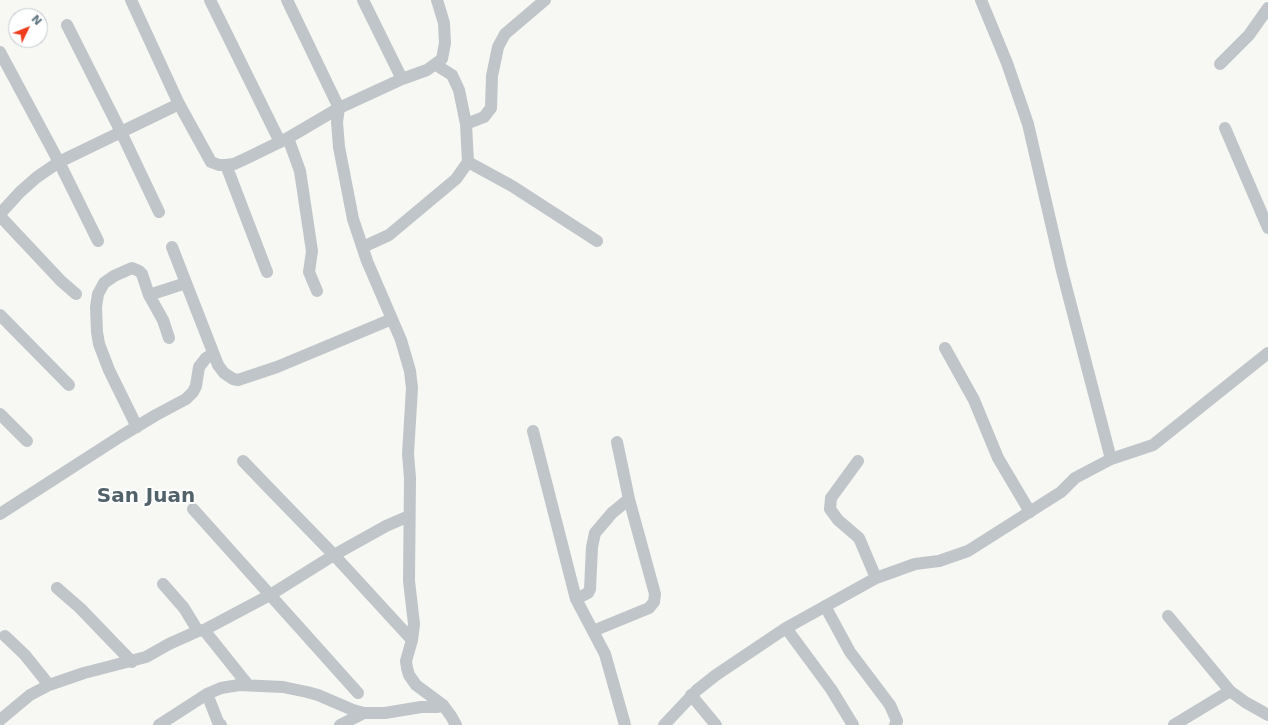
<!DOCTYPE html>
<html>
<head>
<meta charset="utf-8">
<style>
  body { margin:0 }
  #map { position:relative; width:1268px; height:725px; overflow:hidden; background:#f7f7f3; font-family:"DejaVu Sans",sans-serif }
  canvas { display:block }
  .north { position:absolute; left:8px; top:8px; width:40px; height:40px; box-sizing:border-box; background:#fff; border:1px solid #bfc8cc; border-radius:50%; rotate:47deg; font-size:11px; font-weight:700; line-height:16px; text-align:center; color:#607580 }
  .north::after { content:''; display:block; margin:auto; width:14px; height:18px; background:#ee3c1c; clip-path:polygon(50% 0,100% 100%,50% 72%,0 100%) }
</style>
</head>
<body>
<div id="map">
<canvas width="1268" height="725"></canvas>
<div class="north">N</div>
</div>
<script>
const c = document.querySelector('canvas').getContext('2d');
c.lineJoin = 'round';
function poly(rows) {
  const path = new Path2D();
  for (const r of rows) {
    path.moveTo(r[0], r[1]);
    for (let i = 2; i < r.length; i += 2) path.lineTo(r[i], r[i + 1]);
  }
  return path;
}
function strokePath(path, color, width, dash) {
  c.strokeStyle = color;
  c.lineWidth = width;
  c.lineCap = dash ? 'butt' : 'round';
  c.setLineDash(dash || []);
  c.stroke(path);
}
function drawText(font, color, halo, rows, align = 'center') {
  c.font = font + ' "DejaVu Sans",sans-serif';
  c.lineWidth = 4;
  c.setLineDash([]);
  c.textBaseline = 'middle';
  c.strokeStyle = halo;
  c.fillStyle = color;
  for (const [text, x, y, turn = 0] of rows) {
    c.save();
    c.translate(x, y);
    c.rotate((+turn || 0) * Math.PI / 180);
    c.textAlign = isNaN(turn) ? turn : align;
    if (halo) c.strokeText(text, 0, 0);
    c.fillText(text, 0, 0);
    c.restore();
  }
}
const minor = poly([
  [131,0,179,104,211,162,219,165,226,165,234,164,247,158,288,138,339,108,402,79],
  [210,0,280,142],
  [287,0,339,108,337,122,339,147,353,219,367,261,401,340,410,371,412,388,408,454,410,478,409,581,414,624,412,640,406,661,407,668,409,675,416,685,443,705,451,716,456,725],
  [363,0,402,79,427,70,442,59,445,43,444,23,437,0],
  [981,0,1007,63,1028,124,1062,271,1111,459],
  [67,25,121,132,159,212],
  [0,52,59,162,98,241],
  [1220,64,1249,35,1268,8],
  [466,124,484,117,491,108,492,76,498,47,505,34,545,0],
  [1225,128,1268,228],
  [288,138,300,171,312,251,309,272,317,291],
  [468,162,512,186,597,241],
  [226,165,267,272],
  [0,214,20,192,37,177,59,162,179,104],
  [0,216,61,281,76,294],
  [172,247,218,365,224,373,233,379,238,380,277,367,392,319],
  [363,247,389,235,456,179,468,162,466,124,459,90,452,75,436,65],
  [149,295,186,283],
  [0,315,69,385],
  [945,348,974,400,998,458,1030,512],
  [0,414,27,441],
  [137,427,109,370,99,344,97,332,96,307,98,294,104,283,114,276,132,268,139,271,142,274,149,295,163,320,169,338],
  [533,431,576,599,605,654,625,725],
  [243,461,267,486,334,555,412,640],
  [858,461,831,498,830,509,838,520,859,538,876,578],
  [193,509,358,693],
  [0,514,121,436,156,415,186,399,193,392,196,386,199,367,206,358,213,354],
  [163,584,184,608,198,631],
  [57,588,80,608,132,662],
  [576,599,588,593,590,589,592,547,595,533,612,513,629,499],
  [825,606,850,652,890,705,897,721,895,725],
  [1168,616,1230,691,1245,702,1268,715],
  [786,628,831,689,853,725],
  [204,630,248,685],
  [593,631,649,608,654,602,655,594,629,499,617,442],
  [5,636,25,655,49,685],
  [207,694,218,722,221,725],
  [691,695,716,725],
  [0,720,30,695,49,685,84,673,146,657,169,644,198,631,204,630,270,595,334,555,386,526,409,516],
  [159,725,207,694,221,688,239,685,283,687,307,692,318,695,353,710,364,713,385,713,421,707,438,707,443,705],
  [340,725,364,713],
  [664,725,697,690,716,675,786,628,876,578,915,564,939,561,968,551,1061,492,1075,478,1111,459,1153,445,1268,353],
  [1174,725,1230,691]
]);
const townNames = [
  ["San Juan",146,497]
];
strokePath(minor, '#bfc5c8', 12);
drawText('bold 20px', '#52626b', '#fff', townNames);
</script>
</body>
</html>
